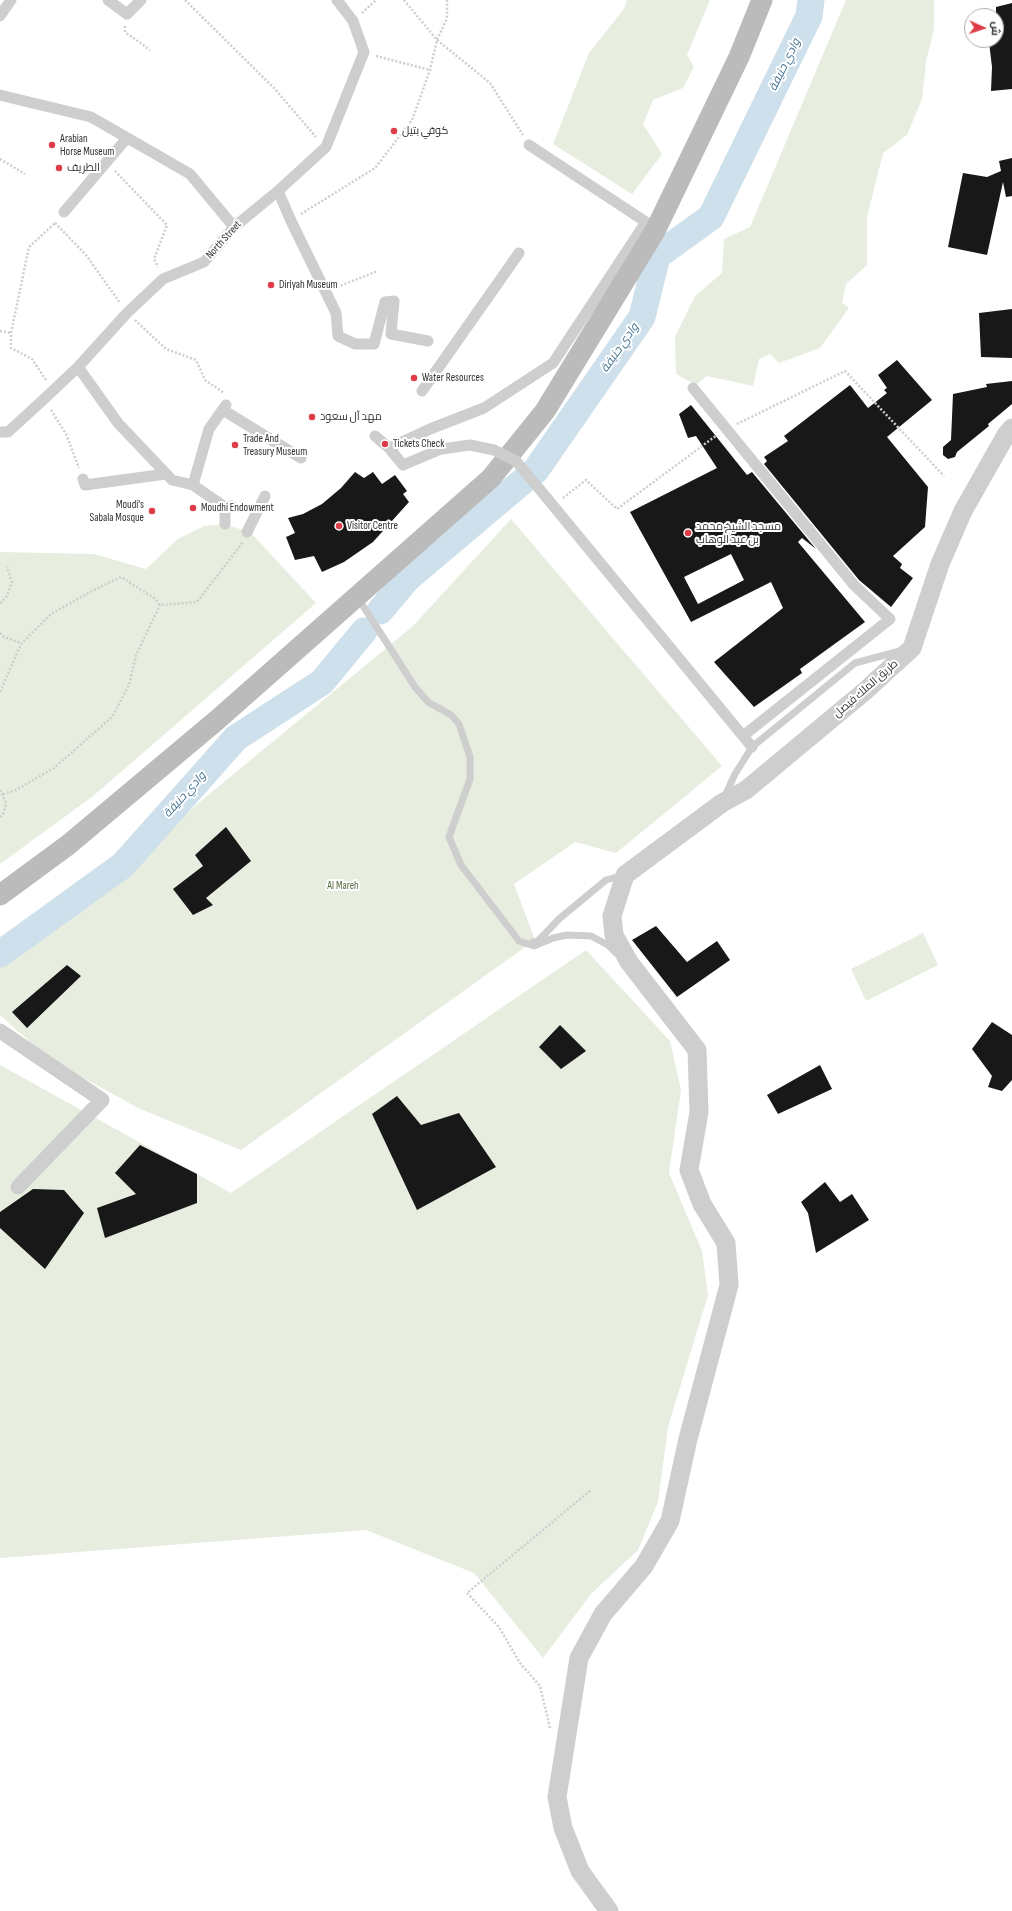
<!DOCTYPE html>
<html>
<head>
<meta charset="utf-8">
<style>
  body { margin:0 }
  #map { position:relative; width:1012px; height:1911px; overflow:hidden; background:#fff; font-family:"Sofia Sans Condensed",Cairo,sans-serif }
  canvas { display:block }
  .north { position:absolute; left:964px; top:8px; width:40px; height:40px; box-sizing:border-box; background:#fff; border:1px solid #adadad; border-radius:50%; rotate:93deg; font-size:11px; font-weight:700; line-height:16px; text-align:center; color:#313131 }
  .north::after { content:''; display:block; margin:auto; width:14px; height:18px; background:#de3c49; clip-path:polygon(50% 0,100% 100%,50% 72%,0 100%) }
</style>
</head>
<body>
<div id="map">
<canvas width="1012" height="1911"></canvas>
<div class="north">ش</div>
</div>
<script>
const c = document.querySelector('canvas').getContext('2d');
c.lineJoin = 'round';
function fillPath(path, color) {
  c.fillStyle = color;
  c.fill(path, 'evenodd');
}
function poly(rows) {
  const path = new Path2D();
  for (const r of rows) {
    path.moveTo(r[0], r[1]);
    for (let i = 2; i < r.length; i += 2) path.lineTo(r[i], r[i + 1]);
  }
  return path;
}
function strokePath(path, color, width, dash) {
  c.strokeStyle = color;
  c.lineWidth = width;
  c.lineCap = dash ? 'butt' : 'round';
  c.setLineDash(dash || []);
  c.stroke(path);
}
function drawText(font, color, halo, rows, align = 'center') {
  c.font = font + ' "Sofia Sans Condensed",Cairo,sans-serif';
  c.lineWidth = 4;
  c.setLineDash([]);
  c.textBaseline = 'middle';
  c.strokeStyle = halo;
  c.fillStyle = color;
  for (const [text, x, y, turn = 0] of rows) {
    c.save();
    c.translate(x, y);
    c.rotate((+turn || 0) * Math.PI / 180);
    c.textAlign = isNaN(turn) ? turn : align;
    if (halo) c.strokeText(text, 0, 0);
    c.fillText(text, 0, 0);
    c.restore();
  }
}
const green = poly([
  [627,0,710,0,687,55,694,67,683,88,653,100,643,124,662,154,632,194,553,144,589,53,624,9],
  [846,0,934,0,934,29,926,62,922,99,907,135,883,153,867,217,867,265,846,284,842,303,849,308,820,348,779,363,770,354,759,359,753,386,707,376,696,385,676,374,675,337,695,296,722,273,724,239,750,227],
  [511,519,722,766,616,853,575,842,514,884,535,940,241,1150,138,1108,49,1059,0,1015,0,967,413,626],
  [225,524,251,533,316,603,92,797,0,864,0,552,94,554,146,569,178,539,204,526],
  [923,933,938,965,866,1001,851,969],
  [586,950,670,1041,681,1090,669,1173,702,1251,708,1295,668,1427,658,1502,638,1550,591,1594,543,1658,474,1573,366,1530,0,1558,0,1065,231,1193]
]);
const river = poly([
  [380,611,407,579,536,470,642,317,657,256,711,217,809,16,811,0],
  [0,954,123,865,236,738,322,682,364,631]
]);
const building = poly([
  [1012,3,1012,89,991,91,992,67,989,42,996,42,996,7],
  [1012,158,1012,196,1006,197,1003,182,987,255,948,247,963,173,987,177,1001,171,999,161],
  [1012,309,1012,358,981,357,979,313],
  [897,360,932,400,887,437,928,487,925,527,893,556,902,564,900,568,913,578,891,607,859,580,764,464,767,461,764,457,788,441,784,436,850,385,868,408,887,393,884,390,887,388,878,375],
  [1012,381,1012,404,988,424,989,426,957,452,955,457,948,459,943,455,943,447,951,440,953,394,987,387,986,384],
  [691,405,747,475,752,472,816,549,802,538,798,542,865,622,800,669,802,673,754,707,714,662,783,608,771,582,691,622,630,512,717,468,696,436,688,438,679,414],
  [731,554,744,580,698,604,684,577],
  [355,472,364,478,373,472,382,484,395,475,407,491,403,494,409,502,373,542,344,562,322,572,314,556,295,560,286,537,295,533,288,518,303,514,322,504,341,488],
  [226,827,251,861,206,898,213,905,193,915,173,889,203,866,195,855],
  [656,926,687,962,717,941,730,960,677,997,632,940],
  [67,965,81,976,27,1028,12,1012],
  [992,1022,1012,1035,1012,1080,1002,1091,988,1087,992,1076,972,1049],
  [560,1025,586,1051,561,1069,539,1047],
  [820,1065,832,1089,778,1114,767,1095],
  [397,1096,421,1125,459,1113,496,1167,417,1210,372,1114],
  [140,1145,197,1174,197,1203,105,1238,97,1208,136,1194,115,1173],
  [825,1182,840,1202,852,1194,869,1220,816,1253,808,1213,801,1202],
  [33,1189,64,1190,84,1213,45,1269,0,1228,0,1212]
]);
const path = poly([
  [185,0,274,88,316,137],
  [404,0,437,40,490,83,523,135],
  [362,13,376,0],
  [125,26,125,32,150,50],
  [376,56,430,70],
  [0,159,25,174],
  [115,171,167,225,154,259,158,267],
  [301,214,375,168,412,120,430,70,437,40,447,18,447,0],
  [55,223,86,255,120,303],
  [337,287,378,271],
  [135,320,166,349,196,360,205,380,224,393],
  [0,331,11,333],
  [46,380,32,359,11,348,11,333,29,247,56,222],
  [51,410,66,434,79,468],
  [737,424,845,371,944,476],
  [563,498,586,480,617,509,717,435],
  [0,603,7,596,12,582,7,567],
  [0,633,4,637,21,643],
  [0,692,21,644,51,614,94,590,121,577,154,598,160,605,197,602,243,542],
  [0,790,6,803,4,812,0,818],
  [3,794,16,790,54,768,112,717,129,685,136,655,160,605],
  [550,1728,540,1686,520,1663,499,1627,467,1593,591,1490]
]);
const service = poly([
  [358,598,415,687,428,702,451,715,459,724,470,757,470,779,449,837,461,865,519,941,534,946,553,938,567,935,591,936,608,945,616,953],
  [725,796,735,774,752,747,855,663,900,651],
  [533,942,537,942,559,919,606,880,624,875]
]);
const pedestrian = poly([
  [108,0,127,14,141,0],
  [0,16,11,0],
  [0,95,91,117,190,174,234,227],
  [278,191,291,221,336,313,338,336,355,344,374,344,385,302,394,301,391,334,428,341],
  [64,212,127,138],
  [78,367,118,423,172,480,193,485,225,507,232,506],
  [693,388,854,585,890,619,743,736],
  [422,391,519,253],
  [223,410,301,458],
  [0,432,8,432,44,399,78,367,127,313,163,279,204,262,234,227,278,191,326,147,364,52,353,21,337,0],
  [375,436,389,448,403,465],
  [389,448,430,429,484,408,553,363,646,222,529,145],
  [83,479,85,485,166,474],
  [193,485,209,429,226,405],
  [546,497,752,747],
  [225,524,225,507],
  [247,532,265,496]
]);
const minor = poly([
  [0,1031,102,1100,18,1187]
]);
const tertiary = poly([
  [609,1911,580,1871,563,1828,557,1797,579,1658,603,1614,644,1566,670,1521,688,1439,729,1285,726,1243,702,1204,689,1170,699,1112,697,1050,629,962,614,935,612,916,625,875,722,803,746,790,865,691,912,648,940,564,963,511,1006,435,1012,428]
]);
const secondary = poly([
  [0,895,68,845,217,720,491,478,545,411,655,231,739,57,762,0]
]);
const pedestrianBridge = poly([
  [403,465,441,449,470,445,494,450,516,461,546,497]
]);
const markers = [
  [394,131,4,"#de3c49"],
  [52,145,4,"#de3c49"],
  [59,168,4,"#de3c49"],
  [271,285,4,"#de3c49"],
  [414,378,4,"#de3c49"],
  [312,417,4,"#de3c49"],
  [385,444,4,"#de3c49"],
  [235,445,4,"#de3c49"],
  [193,508,4,"#de3c49"],
  [152,511,4,"#de3c49"],
  [339,526,4,"#de3c49"],
  [688,533,4,"#de3c49"]
];
const poiNames = [
  ["كوفي بتيل",402,131],
  ["Arabian",60,139],
  ["Horse Museum",60,152],
  ["الطريف",67,168],
  ["Diriyah Museum",279,285],
  ["Water Resources",422,378],
  ["مهد آل سعود",320,417],
  ["Trade And",243,439],
  ["Treasury Museum",243,452],
  ["Tickets Check",393,444],
  ["Moudi's",144,505,"right"],
  ["Sabala Mosque",144,518,"right"],
  ["Moudhi Endowment",201,508],
  ["Visitor Centre",347,526],
  ["مسجد الشيخ محمد",696,527],
  ["بن عبد الوهاب",696,540]
];
const streetNames = [
  ["North Street",224,240,-48],
  ["طريق الملك فيصل",866,689,-41]
];
const parkNames = [
  ["Al Mareh",343,886]
];
const waterNames = [
  ["وادي حنيفة",785,65,-64],
  ["وادي حنيفة",620,348,-55],
  ["وادي حنيفة",185,795,-48]
];
fillPath(green, '#e7eddf');
strokePath(river, '#cde0eb', 27);
fillPath(building, '#181818');
strokePath(path, '#cecece', 2.5, [2, 2]);
strokePath(service, '#cecece', 7);
strokePath(pedestrian, '#cecece', 11);
strokePath(minor, '#cecece', 15);
strokePath(tertiary, '#cecece', 19);
strokePath(secondary, '#bbb', 21);
strokePath(pedestrianBridge, '#cecece', 11);
for (const [x, y, r, color] of markers) {
  const dot = new Path2D();
  dot.arc(x, y, r, 0, 2 * Math.PI);
  c.fillStyle = color;
  c.fill(dot);
  strokePath(dot, '#fff', 1.5);
}
drawText('11px', '#313131', '#fff', poiNames, 'left');
drawText('11px', '#313131', '#fff', streetNames);
drawText('11px', '#546b3f', '#fff', parkNames);
drawText('italic 12px', '#417290', '#fff', waterNames);
</script>
</body>
</html>
